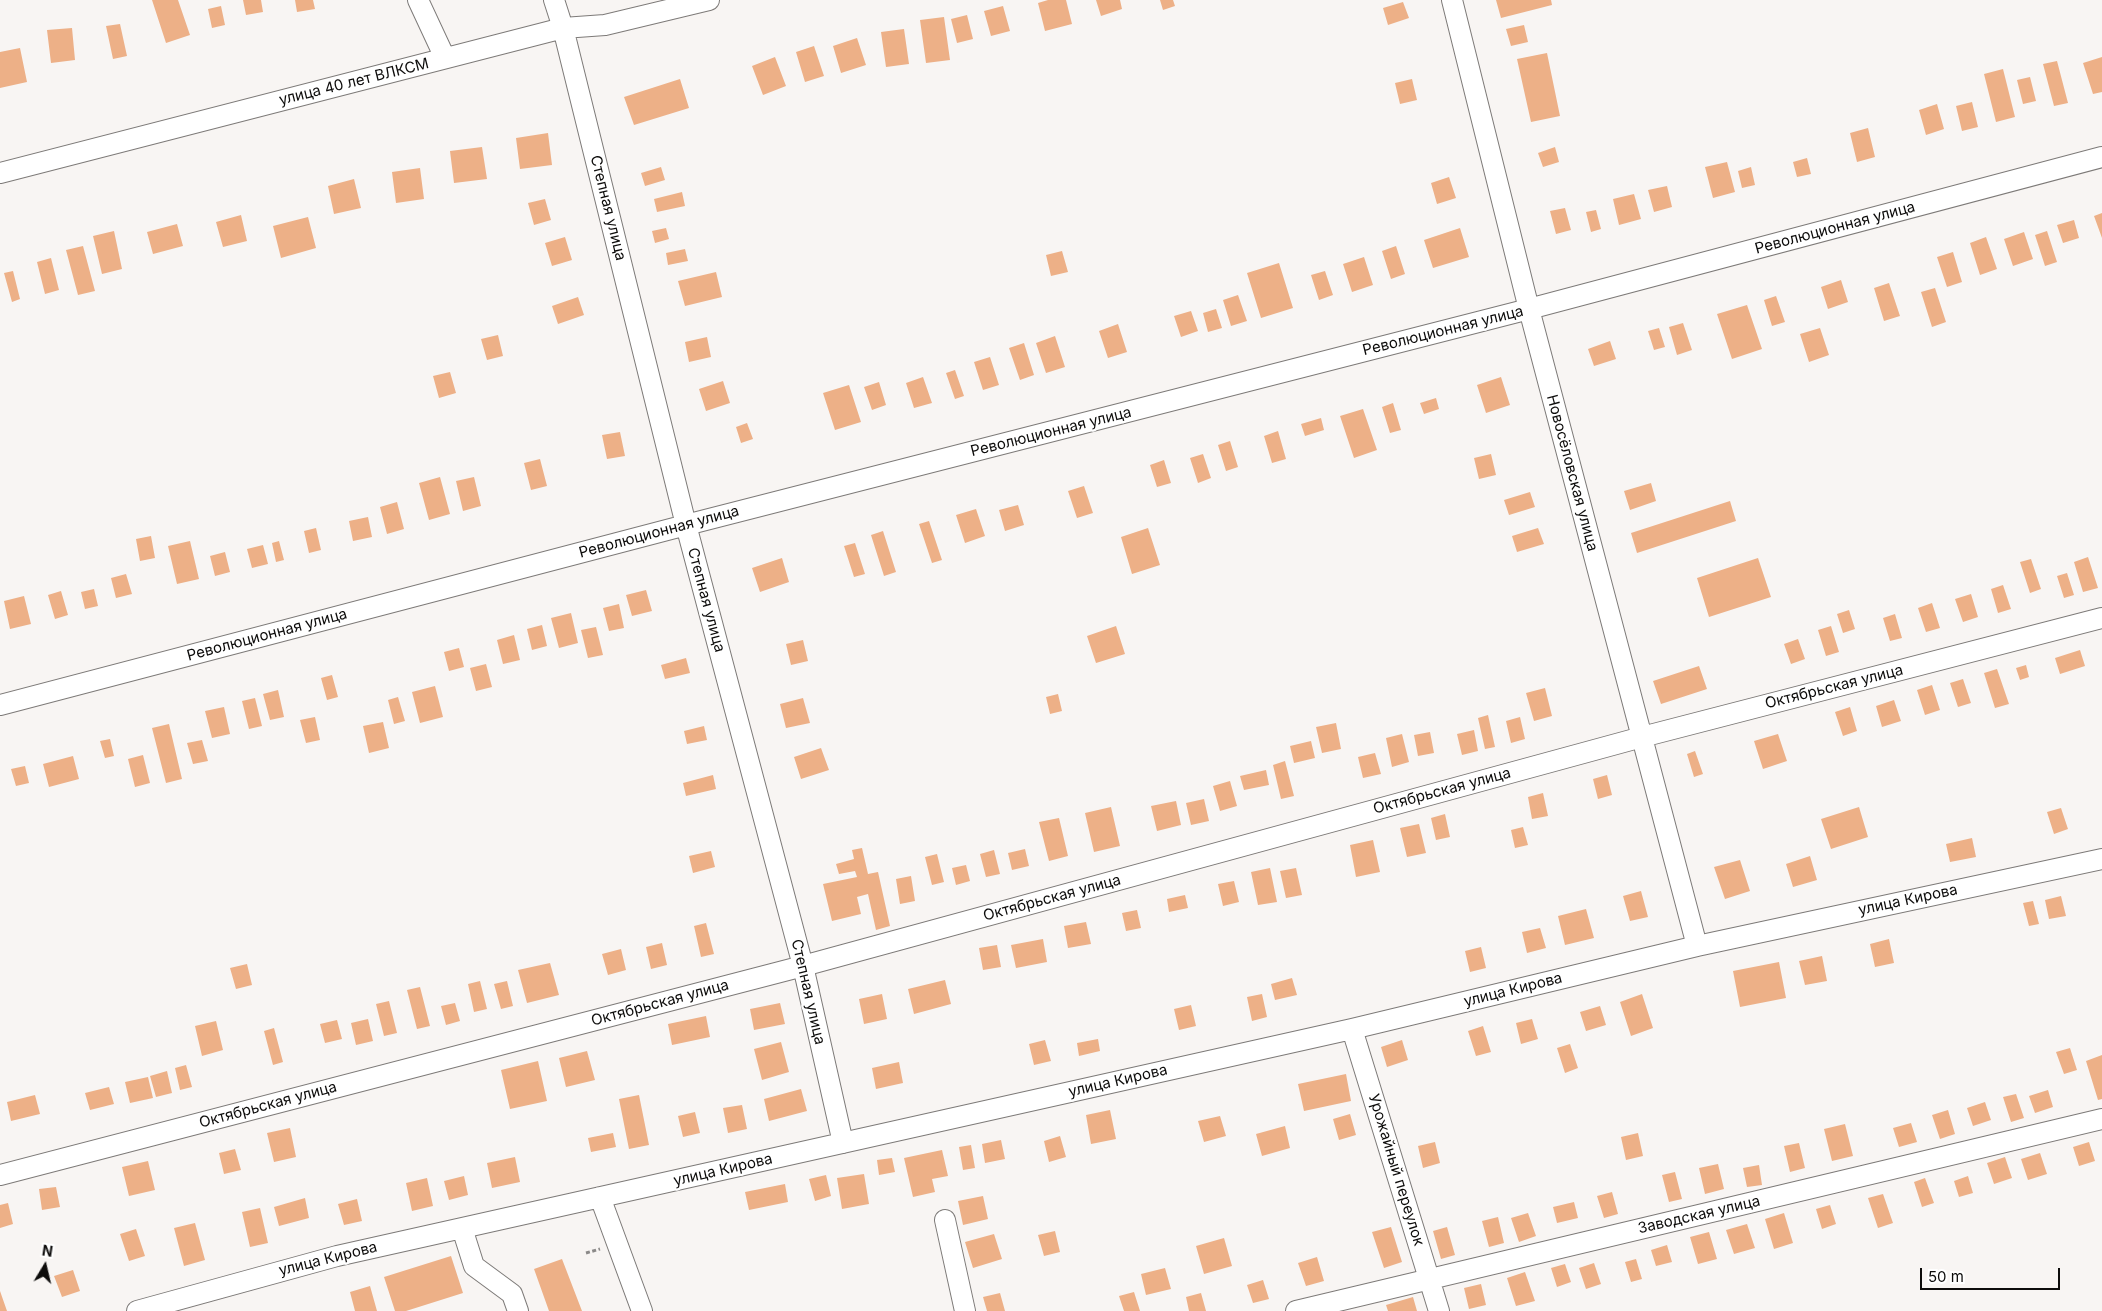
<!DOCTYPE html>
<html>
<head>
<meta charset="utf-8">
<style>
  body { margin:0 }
  #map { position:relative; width:2102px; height:1311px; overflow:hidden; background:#f8f5f3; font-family:Inter,sans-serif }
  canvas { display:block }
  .north { position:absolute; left:20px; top:1241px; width:50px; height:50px; -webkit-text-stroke:4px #fff; paint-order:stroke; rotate:9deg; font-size:14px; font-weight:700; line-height:20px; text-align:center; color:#0d0c0b }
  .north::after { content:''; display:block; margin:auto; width:18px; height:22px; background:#0d0c0b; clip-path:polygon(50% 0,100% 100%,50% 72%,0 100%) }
  .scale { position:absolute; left:1920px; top:1268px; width:140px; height:22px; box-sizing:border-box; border:2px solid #0d0c0b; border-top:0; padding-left:6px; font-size:15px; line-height:18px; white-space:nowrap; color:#0d0c0b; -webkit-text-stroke:4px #fff; paint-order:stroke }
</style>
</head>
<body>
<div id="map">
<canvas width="2102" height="1311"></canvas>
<div class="north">N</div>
<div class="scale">50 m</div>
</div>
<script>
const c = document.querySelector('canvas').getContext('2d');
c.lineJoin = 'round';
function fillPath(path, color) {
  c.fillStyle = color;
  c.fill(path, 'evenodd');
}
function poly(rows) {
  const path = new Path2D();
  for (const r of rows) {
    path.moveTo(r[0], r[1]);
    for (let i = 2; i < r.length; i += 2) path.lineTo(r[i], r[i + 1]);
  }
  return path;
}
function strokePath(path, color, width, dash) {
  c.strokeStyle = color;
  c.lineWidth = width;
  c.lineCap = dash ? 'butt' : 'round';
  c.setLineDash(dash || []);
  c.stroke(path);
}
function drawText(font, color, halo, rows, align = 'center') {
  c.font = font + ' Inter,sans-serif';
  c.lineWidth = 4.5;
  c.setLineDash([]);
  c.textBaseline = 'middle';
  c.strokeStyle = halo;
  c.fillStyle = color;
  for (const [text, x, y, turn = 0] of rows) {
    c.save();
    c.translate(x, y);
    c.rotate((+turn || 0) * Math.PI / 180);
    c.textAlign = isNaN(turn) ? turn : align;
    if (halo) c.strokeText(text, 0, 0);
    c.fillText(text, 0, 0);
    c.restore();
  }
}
const building = poly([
  [152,0,178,0,190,35,166,43],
  [243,0,261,0,263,12,246,15],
  [295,0,313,0,315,9,297,12],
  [1048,0,1066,0,1072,24,1045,31,1038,3],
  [1096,0,1120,0,1122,9,1101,16],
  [1160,0,1173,0,1175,6,1163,10],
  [1496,0,1551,0,1552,5,1501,18],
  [1403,2,1409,18,1388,25,1383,8],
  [221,6,225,25,212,28,208,9],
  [1003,6,1010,31,991,36,984,11],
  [967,15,973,39,957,43,951,19],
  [944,17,950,60,926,63,920,20],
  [120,24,127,56,113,59,106,26],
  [1524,25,1528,42,1511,46,1506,29],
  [72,28,75,60,51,63,47,30],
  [904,29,909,64,886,67,881,32],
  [857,38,866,65,841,73,833,46],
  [814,46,824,76,805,82,796,52],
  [20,48,27,82,0,88,0,52],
  [1547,53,1560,116,1531,122,1517,59],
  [775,57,786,86,763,95,752,66],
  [2102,57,2102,92,2093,94,2083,63],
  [2057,61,2068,103,2054,106,2043,64],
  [2003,69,2015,117,1996,122,1984,74],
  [2030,77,2036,101,2023,104,2017,80],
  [680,79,689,108,634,125,624,97],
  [1412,79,1417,100,1400,104,1395,83],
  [1972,102,1978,127,1962,131,1956,106],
  [1937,104,1944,129,1926,135,1919,110],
  [1868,128,1875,157,1857,162,1850,133],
  [548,133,552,165,520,169,516,138],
  [482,147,487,179,454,183,450,151],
  [1555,147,1559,162,1543,167,1538,153],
  [1807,158,1811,174,1797,177,1793,162],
  [1727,162,1735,192,1713,198,1705,167],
  [661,167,665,180,645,186,641,173],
  [1751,167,1755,185,1742,188,1738,171],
  [420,168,424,199,396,203,392,172],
  [1449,177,1456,198,1437,204,1431,183],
  [354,179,361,208,334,214,328,186],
  [1667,186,1672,207,1654,212,1648,190],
  [682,192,685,206,657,212,654,199],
  [1634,194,1641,219,1619,225,1613,199],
  [545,199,551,220,534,225,528,203],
  [1565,208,1571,230,1556,234,1550,211],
  [1596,210,1601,229,1591,232,1586,212],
  [2102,213,2102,238,2094,216],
  [241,215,247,241,223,247,216,222],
  [308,217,316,248,281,258,273,226],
  [2074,220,2079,238,2063,243,2057,225],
  [177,224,183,246,153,254,147,232],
  [666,228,669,239,655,243,652,231],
  [1460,228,1469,257,1433,268,1424,240],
  [114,231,122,269,102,274,93,236],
  [2047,231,2057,262,2045,266,2035,235],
  [2024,232,2033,259,2013,266,2004,239],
  [565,237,572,260,552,266,545,243],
  [1986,237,1997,269,1980,275,1970,243],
  [83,246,95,291,78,295,66,250],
  [1396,246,1405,274,1391,279,1382,251],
  [685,249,688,261,668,265,666,253],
  [1062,251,1068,272,1051,276,1046,255],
  [1953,252,1962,282,1947,287,1937,257],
  [1364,257,1373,285,1352,292,1343,264],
  [51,258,59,290,45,294,37,262],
  [1279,263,1293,308,1261,318,1247,273],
  [13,271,20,299,12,302,4,273],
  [1325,271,1333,295,1319,300,1311,275],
  [716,272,722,297,685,306,678,281],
  [1841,280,1848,302,1828,309,1821,287],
  [1889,283,1900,316,1884,321,1874,288],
  [1935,288,1946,322,1932,327,1921,292],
  [1238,295,1247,321,1231,326,1223,300],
  [1776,296,1785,322,1772,326,1764,300],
  [578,297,584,315,558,324,552,306],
  [1747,305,1762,349,1732,359,1717,314],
  [1216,309,1222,328,1208,332,1203,313],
  [1191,311,1198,331,1181,337,1174,316],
  [1683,323,1692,350,1677,355,1669,327],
  [1118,324,1127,352,1108,358,1099,331],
  [1659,328,1665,347,1654,350,1648,331],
  [1820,328,1829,355,1809,362,1800,334],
  [498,335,503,356,487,360,481,339],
  [1055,336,1065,367,1046,373,1036,343],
  [707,337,711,357,689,362,685,342],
  [1610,341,1616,359,1594,366,1588,349],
  [1024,343,1034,375,1020,380,1009,348],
  [990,357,999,385,983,390,974,362],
  [955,370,964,396,955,399,946,373],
  [450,372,456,393,439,398,433,376],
  [923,377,932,403,914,408,906,383],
  [1501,377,1510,405,1486,413,1477,385],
  [723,381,730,403,706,411,699,389],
  [879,382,886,405,872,410,864,387],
  [849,385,861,422,835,430,823,393],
  [1436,398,1439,409,1424,414,1420,403],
  [1393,403,1401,430,1390,433,1382,407],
  [1363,409,1377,450,1354,458,1340,416],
  [1321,418,1324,430,1305,436,1301,424],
  [747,423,753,439,741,443,736,427],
  [1278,431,1286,459,1272,463,1264,436],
  [620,432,625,456,607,459,602,435],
  [1230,441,1238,467,1226,471,1218,445],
  [1203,454,1211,478,1198,483,1190,458],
  [1491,454,1496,475,1479,479,1474,458],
  [540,459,547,486,531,490,524,463],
  [1164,460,1171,483,1157,487,1150,465],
  [440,477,450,514,429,520,419,483],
  [474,477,481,506,463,511,456,481],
  [1651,483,1656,501,1630,510,1624,491],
  [1084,486,1093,513,1077,518,1068,491],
  [1530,492,1535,507,1509,515,1504,500],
  [1730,501,1736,521,1637,553,1631,533],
  [397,502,404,529,387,534,380,507],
  [1018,505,1024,525,1005,531,999,510],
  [976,509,985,536,965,543,956,515],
  [368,517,372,537,353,541,349,521],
  [929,521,942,560,932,563,919,524],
  [316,528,321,550,309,553,304,531],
  [1148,528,1160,565,1132,574,1121,537],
  [1538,528,1544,544,1517,552,1512,536],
  [883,531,896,572,884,576,871,535],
  [151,536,155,558,140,561,136,539],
  [190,541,199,579,177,584,168,546],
  [279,541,284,560,276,562,272,543],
  [855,543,865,574,854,577,844,546],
  [263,545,268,564,252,568,247,549],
  [225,552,230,572,215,576,210,556],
  [2088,557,2098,588,2083,592,2074,562],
  [782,558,789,582,760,592,752,568],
  [1758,558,1771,597,1709,617,1697,578],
  [2031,559,2041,589,2030,593,2020,562],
  [2067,573,2074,595,2064,598,2057,576],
  [126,574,132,594,116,598,111,578],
  [2003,585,2011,609,1998,613,1991,589],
  [94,589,98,606,85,609,81,592],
  [646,590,652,611,632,616,626,595],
  [61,591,68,615,55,619,48,595],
  [1971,594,1978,617,1963,622,1955,599],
  [24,596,31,624,10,629,4,601],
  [1932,603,1940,628,1926,632,1918,608],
  [619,604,624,628,609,631,603,608],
  [1849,610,1855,629,1843,633,1837,614],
  [571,613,578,643,559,648,551,618],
  [1895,614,1902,638,1890,641,1883,618],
  [542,625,547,646,532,650,527,629],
  [1116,626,1125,654,1096,663,1087,636],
  [1831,626,1839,652,1826,656,1818,630],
  [596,627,603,655,588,658,581,630],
  [514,635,520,660,503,664,497,640],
  [1798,639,1805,659,1791,664,1784,644],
  [803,640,808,661,791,665,786,644],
  [459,648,464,667,449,671,444,652],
  [2080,650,2085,666,2060,674,2055,658],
  [686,658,690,673,665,679,661,665],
  [486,664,492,687,476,691,470,668],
  [2026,665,2029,677,2020,680,2016,668],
  [1699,666,1707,689,1661,704,1653,681],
  [1997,669,2009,704,1995,708,1984,673],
  [332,675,338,697,327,700,321,678],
  [1963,679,1971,703,1958,707,1950,683],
  [1932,685,1940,710,1925,715,1917,690],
  [435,686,443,717,420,723,412,692],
  [1545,688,1552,716,1534,721,1526,693],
  [278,690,284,717,270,720,263,694],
  [1058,694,1062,711,1050,714,1046,697],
  [398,697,405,721,394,724,388,700],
  [255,698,262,726,249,729,242,701],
  [803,698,810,723,786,728,780,704],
  [1894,700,1901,721,1882,727,1876,706],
  [224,707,230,734,212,738,205,711],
  [1850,707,1857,731,1843,736,1835,712],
  [1488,715,1495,747,1485,749,1478,718],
  [315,717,320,740,306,743,300,720],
  [1520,717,1525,739,1511,743,1506,721],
  [383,722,389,748,369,753,363,726],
  [1336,723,1341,749,1322,753,1316,727],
  [169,724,182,779,166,783,152,728],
  [704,726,707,740,687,744,684,731],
  [1474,730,1478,751,1462,755,1457,734],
  [1430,732,1434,753,1418,756,1414,735],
  [1402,734,1409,762,1392,767,1386,738],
  [1778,734,1787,761,1763,769,1754,741],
  [110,739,114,756,105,758,100,741],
  [202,740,208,761,193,764,187,743],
  [1311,741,1315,758,1294,763,1290,746],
  [821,748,829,770,801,779,794,757],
  [1695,751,1703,774,1694,777,1687,754],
  [1375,753,1381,774,1363,778,1358,757],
  [143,755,150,783,135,787,128,759],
  [73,756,79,779,49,787,43,764],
  [1285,761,1294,796,1281,799,1273,765],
  [25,766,29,783,16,786,11,769],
  [1266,770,1269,785,1244,790,1240,776],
  [713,775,716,789,686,796,683,783],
  [1607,775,1612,795,1598,799,1593,779],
  [1230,781,1237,806,1220,811,1213,786],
  [1543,793,1548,816,1532,819,1528,797],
  [1204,799,1209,821,1191,825,1186,803],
  [1176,801,1181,825,1157,831,1151,806],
  [1111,807,1120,846,1094,852,1085,813],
  [1859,807,1868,837,1831,849,1821,819],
  [2061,808,2068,829,2054,834,2047,812],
  [1445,814,1450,837,1436,840,1431,818],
  [1059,818,1068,856,1049,861,1039,822],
  [1419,824,1426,853,1407,857,1400,828],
  [1523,827,1528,845,1515,848,1511,830],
  [1972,838,1976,857,1950,862,1946,844],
  [1373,840,1380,872,1356,877,1350,845],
  [862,848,868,874,878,872,890,926,876,930,868,894,857,897,861,914,832,921,823,884,857,877,855,871,839,874,836,864,854,859,852,850],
  [1025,849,1029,866,1012,870,1008,853],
  [994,850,1000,874,986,877,980,854],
  [711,851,715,867,693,873,689,856],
  [937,854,944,882,932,885,925,857],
  [1810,856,1817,880,1793,887,1786,864],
  [1740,860,1750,891,1725,899,1714,867],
  [966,865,970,881,956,885,952,868],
  [1270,868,1277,902,1258,905,1251,872],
  [1296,868,1302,895,1286,898,1280,871],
  [911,876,915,901,900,904,896,879],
  [1234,881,1239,902,1223,906,1218,884],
  [1641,891,1648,917,1630,921,1623,896],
  [1185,895,1188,908,1169,912,1167,899],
  [2061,896,2066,916,2049,919,2045,900],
  [2033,901,2039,924,2029,926,2023,903],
  [1586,909,1594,938,1565,945,1558,916],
  [1137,910,1141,928,1126,931,1122,913],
  [1086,922,1091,944,1068,948,1064,926],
  [706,923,714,954,701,957,694,926],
  [1540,928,1546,948,1527,953,1522,932],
  [1043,939,1047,962,1016,968,1011,945],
  [1889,939,1894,963,1875,967,1870,944],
  [662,943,667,965,651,969,646,947],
  [997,945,1001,967,983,970,979,948],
  [1481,947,1486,968,1470,972,1465,951],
  [621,949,626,970,608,975,602,954],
  [1822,956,1827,981,1805,985,1799,961],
  [1779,962,1786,998,1740,1007,1733,971],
  [550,963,559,995,527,1003,518,970],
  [247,964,252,985,236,989,230,968],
  [1292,978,1297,995,1275,1000,1271,984],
  [945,980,951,1004,914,1014,908,989],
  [480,981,487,1009,474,1012,468,984],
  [507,981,513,1006,501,1009,494,984],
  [420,987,430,1026,417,1029,407,990],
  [882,994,887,1019,864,1024,859,999],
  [1262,994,1267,1017,1252,1021,1247,997],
  [1642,994,1653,1028,1631,1036,1620,1002],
  [389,1001,397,1033,384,1036,376,1004],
  [455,1003,460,1021,446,1025,441,1006],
  [780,1003,785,1024,754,1030,750,1009],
  [1191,1005,1196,1026,1179,1030,1174,1009],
  [1600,1006,1606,1025,1586,1031,1580,1012],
  [706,1016,710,1037,672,1045,668,1024],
  [368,1019,373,1041,356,1045,351,1023],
  [1532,1019,1538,1039,1521,1044,1516,1023],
  [337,1020,342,1039,325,1043,320,1024],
  [216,1021,223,1050,202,1056,195,1026],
  [1483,1026,1491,1052,1476,1056,1468,1031],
  [274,1028,283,1062,273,1065,264,1031],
  [1098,1039,1100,1051,1079,1056,1077,1043],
  [1045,1040,1051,1061,1034,1065,1029,1044],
  [1402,1040,1408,1060,1387,1067,1381,1047],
  [781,1042,789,1072,762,1080,754,1049],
  [1570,1044,1578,1068,1565,1073,1557,1048],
  [2070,1048,2077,1070,2064,1074,2056,1052],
  [587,1051,595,1080,566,1087,559,1058],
  [2102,1055,2102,1099,2098,1100,2086,1061],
  [538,1061,547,1101,510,1109,501,1070],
  [899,1062,903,1083,876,1089,872,1068],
  [186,1065,192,1087,180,1090,175,1068],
  [167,1071,172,1093,156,1097,150,1076],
  [1346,1074,1351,1101,1304,1111,1298,1084],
  [148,1077,153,1098,130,1103,125,1082],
  [109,1087,114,1104,90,1110,85,1093],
  [801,1089,807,1111,769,1121,764,1099],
  [2048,1090,2053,1107,2035,1113,2029,1096],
  [2016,1094,2024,1118,2011,1122,2003,1097],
  [35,1095,40,1114,11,1121,7,1102],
  [639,1095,649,1145,629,1149,619,1099],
  [1985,1102,1991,1120,1973,1126,1967,1108],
  [742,1105,747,1129,728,1133,723,1108],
  [1110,1110,1116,1139,1091,1144,1086,1115],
  [1948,1110,1955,1134,1940,1139,1932,1115],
  [695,1112,700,1133,683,1137,678,1116],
  [1350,1114,1356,1135,1339,1140,1333,1119],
  [1220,1116,1226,1136,1204,1142,1198,1121],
  [1911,1123,1917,1142,1899,1147,1893,1128],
  [1845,1124,1853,1156,1832,1161,1824,1129],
  [1285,1126,1290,1148,1262,1156,1256,1134],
  [290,1128,296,1157,274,1162,267,1133],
  [613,1133,616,1147,591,1152,588,1138],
  [1638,1133,1643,1156,1626,1160,1621,1137],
  [1060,1136,1066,1157,1049,1162,1044,1141],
  [1001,1140,1005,1159,985,1163,982,1144],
  [1435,1142,1440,1163,1423,1168,1418,1146],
  [2089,1142,2095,1161,2079,1166,2073,1147],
  [1799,1143,1805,1168,1790,1172,1784,1146],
  [971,1145,975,1168,963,1170,959,1147],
  [235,1149,241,1170,224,1174,219,1153],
  [942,1150,948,1176,932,1179,935,1192,913,1197,904,1158],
  [2040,1153,2047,1174,2028,1180,2021,1159],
  [515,1157,520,1182,492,1188,487,1163],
  [2005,1157,2012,1178,1994,1184,1987,1163],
  [892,1158,895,1172,879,1175,877,1160],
  [148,1161,155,1190,129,1196,122,1167],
  [1718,1164,1724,1189,1705,1194,1699,1168],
  [1759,1165,1762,1185,1747,1187,1743,1168],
  [1675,1172,1682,1199,1669,1202,1662,1175],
  [864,1174,869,1204,842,1209,837,1178],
  [826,1175,831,1196,815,1201,809,1179],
  [464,1176,468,1195,449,1200,444,1181],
  [1968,1176,1973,1193,1959,1197,1954,1181],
  [427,1178,433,1206,412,1211,406,1183],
  [1925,1178,1934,1203,1922,1207,1914,1182],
  [785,1184,788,1202,749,1210,745,1192],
  [56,1187,60,1207,42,1210,39,1189],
  [1612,1192,1618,1214,1604,1218,1597,1196],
  [1883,1194,1893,1223,1878,1228,1868,1198],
  [983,1196,988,1219,963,1225,958,1201],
  [305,1198,309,1218,279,1226,274,1207],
  [357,1199,362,1221,344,1225,338,1204],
  [1574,1202,1578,1218,1557,1223,1553,1207],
  [8,1203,13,1224,0,1228,0,1205],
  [1830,1205,1836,1224,1822,1229,1816,1209],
  [260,1208,268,1243,250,1247,242,1212],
  [1528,1213,1536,1236,1519,1242,1511,1218],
  [1784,1213,1793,1243,1774,1249,1765,1219],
  [1498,1217,1504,1243,1489,1247,1482,1221],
  [195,1223,205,1260,184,1266,174,1228],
  [1747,1224,1755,1248,1734,1254,1726,1230],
  [1391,1227,1402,1262,1384,1268,1372,1232],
  [1447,1227,1455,1255,1441,1259,1433,1231],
  [136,1229,145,1256,129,1261,120,1234],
  [1055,1231,1060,1252,1044,1256,1038,1235],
  [1709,1232,1717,1259,1698,1264,1690,1237],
  [994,1234,1002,1259,973,1268,965,1242],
  [1224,1238,1232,1266,1204,1274,1196,1246],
  [1667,1245,1672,1262,1656,1266,1651,1250],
  [451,1256,463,1293,406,1311,395,1311,384,1277],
  [1317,1257,1324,1281,1306,1286,1298,1263],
  [562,1259,582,1311,549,1311,534,1269],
  [1636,1259,1642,1279,1631,1282,1625,1262],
  [1594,1263,1601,1284,1586,1289,1579,1268],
  [1565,1264,1571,1282,1557,1287,1551,1268],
  [1165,1268,1171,1289,1146,1295,1141,1274],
  [73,1270,80,1291,62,1297,54,1276],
  [1525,1272,1535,1301,1516,1306,1507,1278],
  [1263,1280,1269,1299,1253,1303,1247,1285],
  [1481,1284,1486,1305,1469,1309,1464,1288],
  [370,1286,377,1311,355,1311,350,1292],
  [0,1291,7,1311,0,1311],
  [1134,1292,1140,1311,1124,1311,1119,1296],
  [1000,1293,1005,1311,987,1311,983,1297],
  [1201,1293,1206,1311,1189,1311,1186,1297],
  [1413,1297,1417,1311,1388,1311,1386,1305]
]);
const path = poly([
  [586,1253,600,1249]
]);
const minor = poly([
  [418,0,445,58],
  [554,0,563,28,686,525,803,966,843,1143],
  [1452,0,1529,309,1697,946],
  [0,173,563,28,605,25,709,0],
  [0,705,686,525,1529,309,2102,157],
  [1352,1029,1439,1311],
  [0,1175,803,966,1642,737,2102,618],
  [600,1197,642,1311],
  [945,1220,965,1311],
  [462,1228,474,1266,512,1294,518,1311],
  [137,1311,337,1256,1352,1029,1697,946,2102,859],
  [1296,1311,2102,1119]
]);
const streetNames = [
  ["улица 40 лет ВЛКСМ",354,82,-14],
  ["Степная улица",608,208,76],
  ["Революционная улица",1835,228,-15],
  ["Революционная улица",1443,331,-14],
  ["Революционная улица",1051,432,-14],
  ["Новосёловская улица",1572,473,75],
  ["Революционная улица",659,532,-15],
  ["Степная улица",706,600,75],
  ["Революционная улица",267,635,-15],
  ["Октябрьская улица",1834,687,-14],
  ["Октябрьская улица",1442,791,-15],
  ["Октябрьская улица",1052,898,-15],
  ["улица Кирова",1908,900,-12],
  ["улица Кирова",1513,990,-14],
  ["Степная улица",808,992,77],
  ["Октябрьская улица",660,1003,-15],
  ["улица Кирова",1118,1081,-13],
  ["Октябрьская улица",268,1105,-15],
  ["улица Кирова",723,1170,-13],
  ["Урожайный переулок",1396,1170,73],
  ["Заводская улица",1699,1215,-13],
  ["улица Кирова",328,1259,-14]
];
fillPath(building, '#edb087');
strokePath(minor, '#7d7a78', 22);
strokePath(path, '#8b8988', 3, [4, 2.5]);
strokePath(minor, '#fff', 20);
drawText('15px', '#0d0c0b', '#fff', streetNames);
</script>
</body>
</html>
